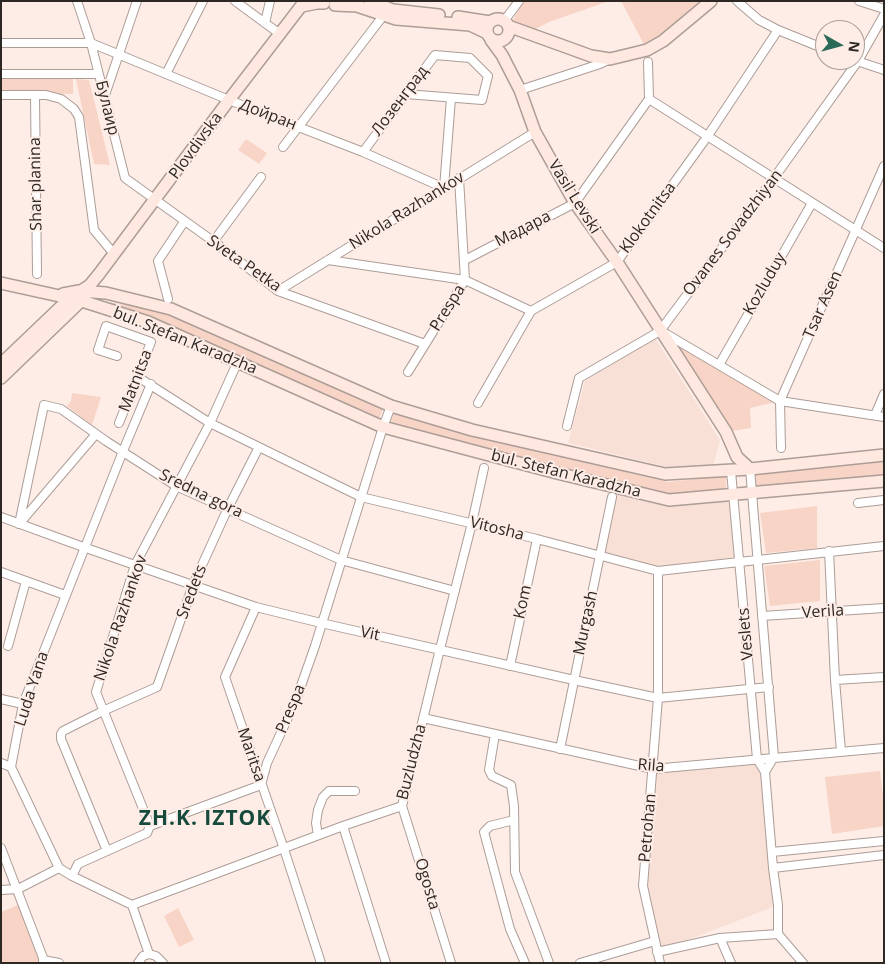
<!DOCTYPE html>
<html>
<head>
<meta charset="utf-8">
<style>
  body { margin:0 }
  #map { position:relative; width:885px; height:964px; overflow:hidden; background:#feede7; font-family:"Open Sans",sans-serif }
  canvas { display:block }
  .frame { position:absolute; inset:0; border:2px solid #2e2825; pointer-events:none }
  .north { position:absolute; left:815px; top:20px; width:50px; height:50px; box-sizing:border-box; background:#feede7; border:1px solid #ab9e99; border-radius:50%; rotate:97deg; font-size:14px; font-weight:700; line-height:20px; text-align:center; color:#2e2825 }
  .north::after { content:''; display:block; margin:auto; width:18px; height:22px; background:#2a6a58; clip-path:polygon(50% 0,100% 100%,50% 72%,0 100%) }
</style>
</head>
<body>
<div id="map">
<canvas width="885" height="964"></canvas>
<div class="frame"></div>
<div class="north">N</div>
</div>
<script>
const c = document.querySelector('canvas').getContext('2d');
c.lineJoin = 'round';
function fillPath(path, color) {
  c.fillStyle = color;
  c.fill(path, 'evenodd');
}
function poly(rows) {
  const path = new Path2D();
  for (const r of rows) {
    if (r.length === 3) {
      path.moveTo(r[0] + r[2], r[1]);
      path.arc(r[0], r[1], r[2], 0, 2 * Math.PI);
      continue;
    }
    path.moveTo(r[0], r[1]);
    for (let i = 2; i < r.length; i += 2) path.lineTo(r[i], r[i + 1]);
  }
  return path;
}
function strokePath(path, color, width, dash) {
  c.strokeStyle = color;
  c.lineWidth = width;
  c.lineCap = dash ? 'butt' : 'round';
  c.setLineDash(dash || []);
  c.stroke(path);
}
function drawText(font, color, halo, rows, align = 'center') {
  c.font = font + ' "Open Sans",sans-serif';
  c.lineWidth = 4;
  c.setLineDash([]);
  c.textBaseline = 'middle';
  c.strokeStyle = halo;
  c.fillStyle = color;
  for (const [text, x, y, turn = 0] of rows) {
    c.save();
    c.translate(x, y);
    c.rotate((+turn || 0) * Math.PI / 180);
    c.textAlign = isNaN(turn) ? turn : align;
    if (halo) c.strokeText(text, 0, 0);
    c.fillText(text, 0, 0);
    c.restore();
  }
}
const built = poly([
  [655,338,720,440,713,466,667,467,568,443,585,381],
  [614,487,733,493,739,561,658,571,601,555],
  [757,759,772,826,778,905,657,952,643,886,653,769]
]);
const green = poly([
  [523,1,609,1,549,22,532,31,515,23,513,20],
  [621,1,711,1,647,50],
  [1,74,73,74,73,94,1,95],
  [76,79,89,80,110,165,94,164],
  [246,139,267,153,259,164,238,150],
  [96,300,157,310,209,329,384,407,378,421],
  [660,331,780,401,750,408,751,428,726,432],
  [72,393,101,397,92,425,67,406,71,401],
  [394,412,526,448,668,482,726,476,726,491,667,496,389,426],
  [884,455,884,481,752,492,750,469],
  [817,506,817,548,766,553,760,513],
  [820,560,820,601,770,606,764,566],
  [880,771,884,805,884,826,832,834,825,777],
  [18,905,40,963,1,963,1,912],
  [178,908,194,940,179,947,164,916]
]);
const street = poly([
  [77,1,91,43,125,178,217,244,278,291,425,344],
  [235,1,280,34],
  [737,1,759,20,778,30,825,49],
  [859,1,884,9],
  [504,21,519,1],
  [265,23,270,1],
  [1,43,91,43,229,100,363,152,444,188,451,98],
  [854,60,884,70],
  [648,62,649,99],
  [1,74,98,74],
  [166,74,203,1],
  [520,90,600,64,610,59],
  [1,95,46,95,61,99,74,109,79,117,94,230,114,254],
  [35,95,37,274],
  [104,98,137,1],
  [649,99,884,248],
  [283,147,383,16],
  [363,152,406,94,435,55,470,58,488,76,482,100,406,94],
  [213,242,261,177],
  [328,260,465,280,531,311],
  [465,260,575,203,649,99],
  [278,291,535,132],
  [168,299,158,261,184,222],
  [663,332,780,401,884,417],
  [117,356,98,350,106,326,151,342,119,423],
  [719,365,812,203],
  [408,372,465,280,459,178],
  [138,377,210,423,361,497,537,539,658,571,884,546],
  [478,403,531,311,617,262,707,137,778,30],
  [875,415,884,394],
  [567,426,579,378,660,331,774,178,858,61,884,15],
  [781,448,780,401,884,166],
  [750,469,774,757,765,772],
  [731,471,757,759,765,772,773,868,778,905,778,934,803,963],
  [858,503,884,500],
  [1,517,86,548,256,607,321,623,574,680,658,698,769,687],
  [20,523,96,434],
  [19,524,44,405,61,409,106,441,176,486,341,560,455,591],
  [829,551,835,680,841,751],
  [658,571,658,698,643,886,660,963],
  [1,572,65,595],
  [256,607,225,677,284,849,321,963],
  [762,616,884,608],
  [8,646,26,581],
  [510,666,537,539],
  [835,680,884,677],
  [1,699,23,704],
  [423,718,653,769,884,748],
  [495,734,489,770,492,776,511,785,514,806,515,872,549,963],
  [560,749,612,497],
  [1,763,11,767],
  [402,806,440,649,472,523,484,468],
  [402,806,451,963],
  [514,820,490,826,484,832,510,929,525,963],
  [150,826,96,692,135,565,210,423,238,361],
  [343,826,386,963],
  [318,835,316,823,318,810,323,797,329,791,355,791],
  [1,848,45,963],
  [107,851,61,739,61,734,63,731,103,711,157,687,193,585,228,508,259,447],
  [772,852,884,841],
  [773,868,884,855],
  [72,876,78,864,147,833,150,826,261,785,267,763,296,700,315,646,383,427,391,406],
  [1,890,18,889,59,868],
  [132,905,343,826,402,806],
  [720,938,731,963],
  [657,952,720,938,778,934],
  [149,954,132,905,72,876,59,868,11,767,23,704,123,451,151,384],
  [43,960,59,963],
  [138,963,143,956,149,954,156,956,163,963],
  [580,963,655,941]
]);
const secondary = poly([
  [370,1,393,10,439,15],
  [335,5,357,6,396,19,470,25,487,33],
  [302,6,317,3,324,3],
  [458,17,490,22],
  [498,30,11],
  [508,26,569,48,591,56,610,59,647,50,663,41,711,1],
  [491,40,502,55,520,90,535,132,575,203,617,262,726,432,737,457,750,469],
  [1,283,82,301,148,322,383,427,557,473,669,500,884,481],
  [63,294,79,291,106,293,171,309,391,406,472,430,665,474,750,469,884,455],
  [1,364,70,298,90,285,99,274,229,100,305,1],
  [1,378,84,298]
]);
const streetNames = [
  ["Лозенград",400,101,-53],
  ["Булаир",107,108,76],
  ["Дойран",268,115,21],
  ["Plovdivska",196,146,-54],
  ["Shar planina",36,184,-91],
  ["Vasil Levski",574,197,58],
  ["Nikola Razhankov",407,211,-32],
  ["Klokotnitsa",648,218,-54],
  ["Мадара",523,229,-27],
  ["Ovanes Sovadzhiyan",733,233,-53],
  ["Sveta Petka",244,264,35],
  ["Kozluduy",765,284,-60],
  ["Tsar Asen",823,305,-66],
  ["Prespa",448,308,-58],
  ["bul. Stefan Karadzha",185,341,22],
  ["Matnitsa",136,381,-69],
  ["bul. Stefan Karadzha",566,474,14],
  ["Sredna gora",201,494,26],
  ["Vitosha",497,529,14],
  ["Sredets",192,592,-69],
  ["Kom",523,602,-78],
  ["Verila",823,612,-4],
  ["Nikola Razhankov",121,618,-71],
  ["Murgash",586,623,-78],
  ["Vit",370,634,12],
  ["Veslets",746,634,-95],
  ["Luda Yana",32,689,-72],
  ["Prespa",291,709,-67],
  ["Maritsa",251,755,71],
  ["Buzludzha",412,762,-76],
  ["Rila",651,766,4],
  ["Petrohan",648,828,-85],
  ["Ogosta",427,884,73]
];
const districtNames = [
  ["ZH.K. IZTOK",205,819]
];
fillPath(built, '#f9e0d7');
fillPath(green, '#f8d4c6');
strokePath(street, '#ac9d97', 10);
strokePath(secondary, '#ac9d97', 14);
strokePath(street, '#fff', 8);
strokePath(secondary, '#fee8df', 11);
drawText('16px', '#2e2825', '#feede7', streetNames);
c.letterSpacing = '1px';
drawText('bold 21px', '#164a3c', '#feede7', districtNames);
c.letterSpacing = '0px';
</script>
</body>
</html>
